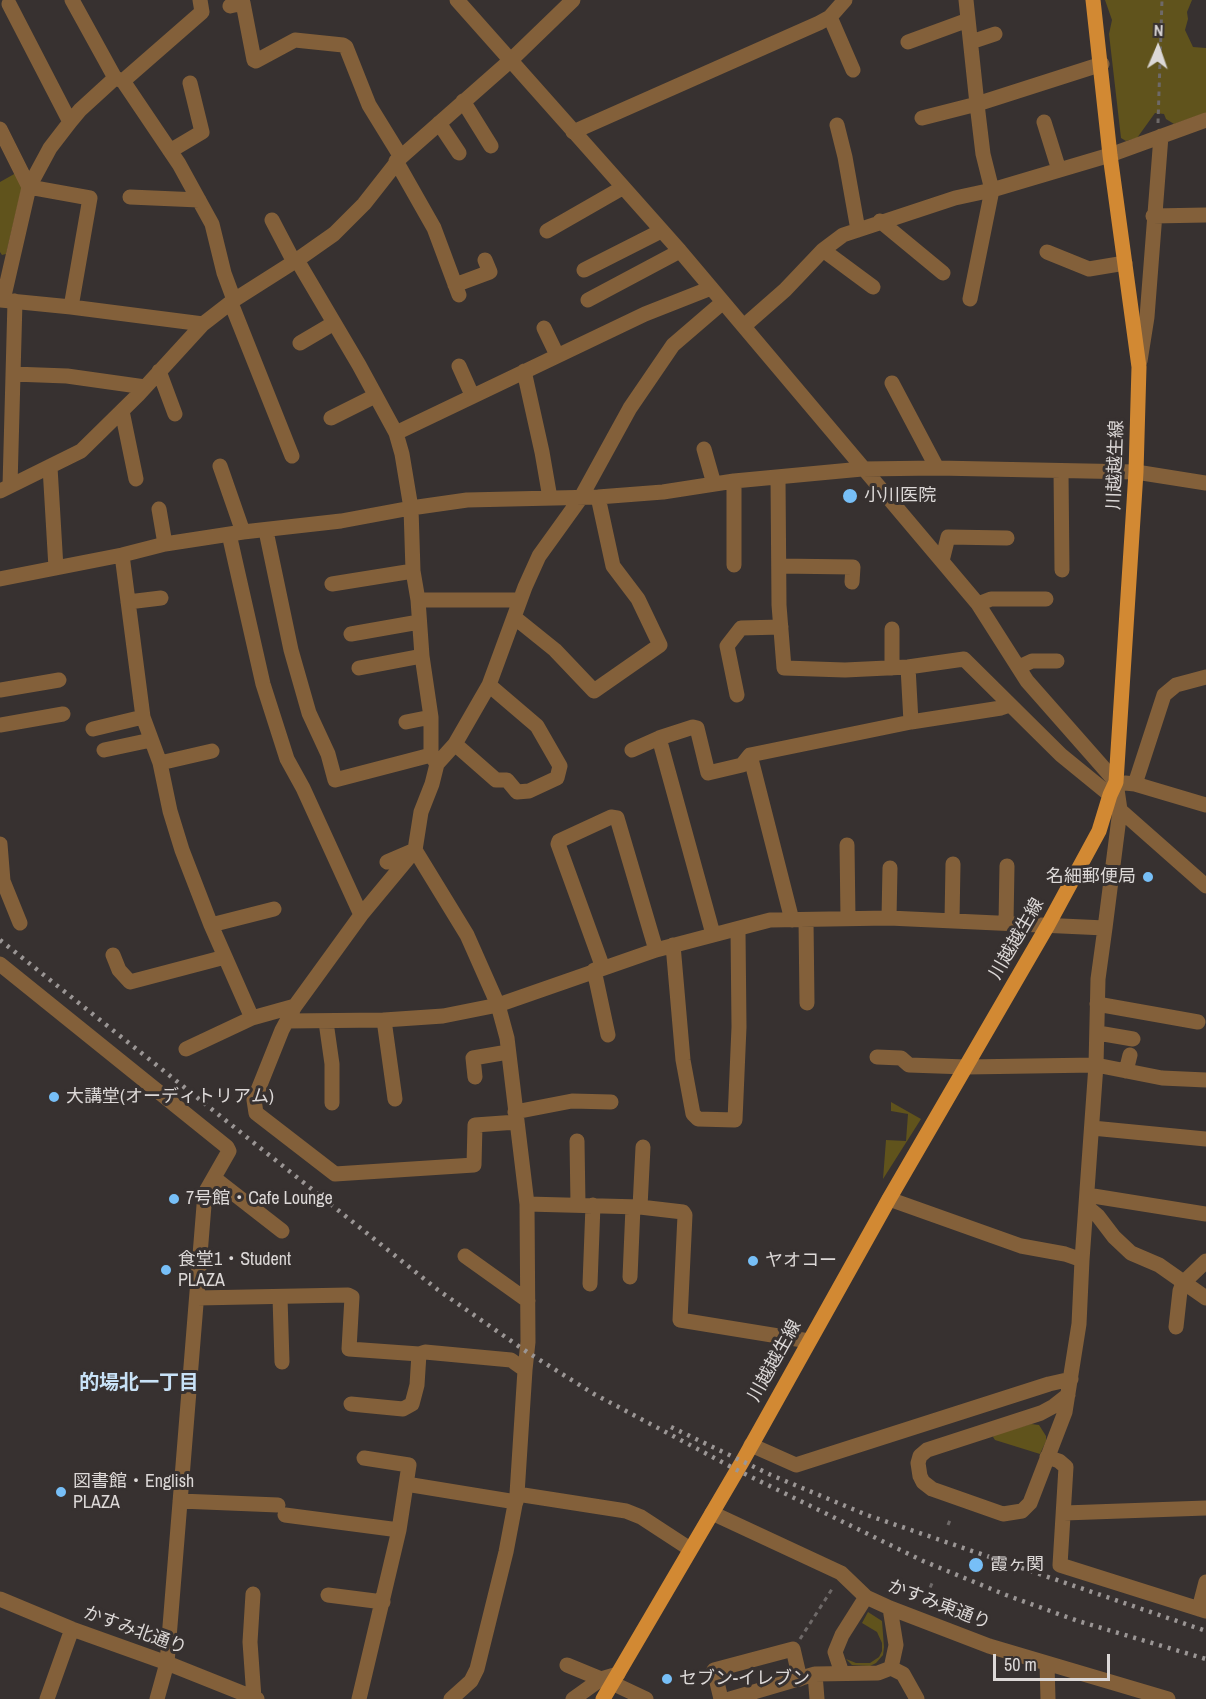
<!DOCTYPE html>
<html>
<head>
<meta charset="utf-8">
<style>
  body { margin:0 }
  #map { position:relative; width:1206px; height:1699px; overflow:hidden; background:#373130; font-family:"Archivo Narrow",sans-serif }
  canvas { display:block }
  .north { position:absolute; left:1128px; top:18px; width:60px; height:60px; -webkit-text-stroke:4px #373130; paint-order:stroke; rotate:2deg; font-size:16px; font-weight:700; line-height:24px; text-align:center; color:#dcd8d7 }
  .north::after { content:''; display:block; margin:auto; width:21px; height:27px; background:#dcd8d7; clip-path:polygon(50% 0,100% 100%,50% 72%,0 100%) }
  .scale { position:absolute; left:993px; top:1654px; width:117px; height:27px; box-sizing:border-box; border:3px solid #dcd8d7; border-top:0; padding-left:8px; font-size:18px; line-height:21px; white-space:nowrap; color:#dcd8d7; -webkit-text-stroke:4px #373130; paint-order:stroke }
</style>
</head>
<body>
<div id="map">
<canvas width="1206" height="1699"></canvas>
<div class="north">N</div>
<div class="scale">50 m</div>
</div>
<script>
const c = document.querySelector('canvas').getContext('2d');
c.lineJoin = 'round';
function fillPath(path, color) {
  c.fillStyle = color;
  c.fill(path, 'evenodd');
}
function poly(rows) {
  const path = new Path2D();
  for (const r of rows) {
    path.moveTo(r[0], r[1]);
    for (let i = 2; i < r.length; i += 2) path.lineTo(r[i], r[i + 1]);
  }
  return path;
}
function strokePath(path, color, width, dash) {
  c.strokeStyle = color;
  c.lineWidth = width;
  c.lineCap = dash ? 'butt' : 'round';
  c.setLineDash(dash || []);
  c.stroke(path);
}
function drawText(font, color, halo, rows, align = 'center') {
  c.font = font + ' "Archivo Narrow","Noto Sans JP",sans-serif';
  c.lineWidth = 6;
  c.setLineDash([]);
  c.textBaseline = 'middle';
  c.strokeStyle = halo;
  c.fillStyle = color;
  for (const [text, x, y, turn = 0] of rows) {
    c.save();
    c.translate(x, y);
    c.rotate((+turn || 0) * Math.PI / 180);
    c.textAlign = isNaN(turn) ? turn : align;
    if (halo) c.strokeText(text, 0, 0);
    c.fillText(text, 0, 0);
    c.restore();
  }
}
const green = poly([
  [1105,0,1192,0,1187,12,1188,19,1185,30,1193,47,1206,48,1206,113,1174,124,1166,119,1164,114,1155,113,1137,138,1126,141,1121,138,1109,34,1112,20],
  [16,173,22,187,6,254,2,255,0,252,0,182],
  [891,1102,921,1119,883,1179,886,1140,906,1141,908,1114,891,1111],
  [1031,1424,1039,1425,1046,1436,1046,1441,1040,1454,995,1440,993,1437,994,1435],
  [868,1612,882,1621,884,1647,883,1655,876,1663,870,1666,852,1665,846,1659,856,1663,870,1663,879,1657,882,1651,882,1643,877,1632,862,1623]
]);
const path = poly([
  [1158,123,1162,0],
  [948,1525,950,1520],
  [923,1604,933,1581],
  [800,1639,834,1586]
]);
const minor = poly([
  [457,0,680,251,978,604,1027,681,1116,782,1120,810],
  [966,0,977,104,983,154,992,190,970,299],
  [9,4,70,122],
  [230,6,243,3,254,60,256,61,295,40,343,45,346,47,369,105,401,157],
  [830,17,853,70],
  [908,42,968,20],
  [971,42,995,34],
  [115,78,123,81,179,164,212,224,224,273,234,300],
  [123,81,202,12,200,0],
  [463,101,491,146],
  [922,118,977,104,1102,64],
  [1044,122,1059,170],
  [439,123,459,153],
  [837,125,845,157,858,230],
  [0,129,29,187,90,198,71,307],
  [573,132,819,23,830,17,845,0],
  [170,151,202,132,190,83],
  [396,161,434,228,459,295],
  [130,197,199,200],
  [1153,216,1206,215],
  [272,220,294,262],
  [880,221,943,273],
  [547,231,622,188],
  [823,250,873,287],
  [1047,252,1089,269,1125,263],
  [297,260,359,365,396,433,402,454,411,508,413,571,418,600,422,656,431,717,431,755,437,764],
  [584,270,661,231],
  [455,285,490,272,485,260],
  [0,300,71,307,203,324],
  [3,300,29,187,50,148,70,122,80,110,115,78,72,0],
  [588,300,680,251],
  [231,303,292,456],
  [744,326,785,290,823,250,843,235,955,198,992,190,1110,155,1206,120],
  [544,328,557,355],
  [300,343,334,323],
  [1140,361,1147,317,1161,136],
  [459,366,472,395],
  [159,371,175,414],
  [524,371,542,452,550,498],
  [13,374,67,376,145,387],
  [892,383,937,468],
  [122,411,136,479],
  [331,418,375,396],
  [396,433,645,314,711,288],
  [704,449,714,484],
  [220,466,243,532],
  [50,467,56,568],
  [1061,471,1062,570],
  [778,477,779,605,784,668,845,670,908,667,964,659,1061,755,1110,795],
  [10,486,15,301],
  [0,491,81,451,138,395,203,324,234,300,297,260,334,234,364,204,401,157,511,60,573,0],
  [159,509,165,544],
  [266,531,291,650,309,713,328,754,335,780,431,755],
  [229,534,263,684,287,759,303,788,361,915],
  [122,555,143,717,160,763,170,811,182,850,211,925,252,1018],
  [942,561,948,537,1007,538],
  [734,565,734,481],
  [779,566,853,567,852,582],
  [0,579,122,555,165,544,243,532,341,521,411,508,467,500,598,497,663,492,734,481,862,469,937,468,1136,472,1206,483],
  [332,584,413,571],
  [418,600,520,600],
  [128,602,161,598],
  [978,604,991,599,1046,599],
  [514,617,555,650,594,691,660,645,638,599,613,566,598,497],
  [351,634,419,622],
  [908,667,911,722],
  [1019,667,1032,661,1057,661],
  [359,668,422,656],
  [892,668,892,629],
  [0,690,59,680],
  [737,695,727,646,741,628,781,627],
  [406,722,431,717],
  [0,725,63,714],
  [93,729,143,717],
  [659,738,713,934],
  [455,744,496,780,507,780,517,792,529,791,557,778,560,766,537,726,489,685],
  [104,750,151,740],
  [632,750,659,738,693,727,697,728,708,773,742,765,750,755,792,920],
  [750,755,911,722,1001,708,1010,705],
  [160,763,212,751],
  [1125,783,1135,784,1206,805],
  [1135,784,1164,695,1176,685,1206,677],
  [0,844,3,881,20,923],
  [847,845,848,918],
  [889,918,890,868],
  [806,920,807,1003],
  [952,920,953,864],
  [1006,923,1007,866],
  [211,925,274,909],
  [673,945,683,1060,693,1114,698,1119,735,1120,739,1027,738,930],
  [113,955,119,970,130,982,225,957],
  [0,964,227,1147,229,1151,205,1193,167,1663,157,1699],
  [603,968,558,844,559,841,611,817,617,818,656,950],
  [594,970,608,1035],
  [1097,1004,1198,1022],
  [384,1020,395,1099],
  [287,1021,384,1020,443,1016,498,1005,467,935,415,850,387,862],
  [326,1022,332,1064,332,1103],
  [1098,1033,1133,1039],
  [186,1049,252,1018,295,1006],
  [877,1057,901,1058,909,1065,966,1067,1096,1065,1162,1078,1206,1080],
  [1126,1071,1130,1055],
  [475,1077,473,1058,508,1052],
  [515,1112,572,1101,611,1102],
  [517,1122,475,1125,474,1165,335,1174,256,1113,254,1100,282,1030,295,1006,361,915,415,850,421,812,432,784,437,764,455,744,489,685,525,587,539,556,580,499,630,408,673,345,723,302],
  [1092,1128,1206,1139],
  [577,1141,578,1204],
  [214,1178,282,1231],
  [1087,1195,1206,1214],
  [889,1199,1021,1246,1065,1254,1082,1260,1079,1324,1065,1412,1030,1503,1022,1511,1003,1514,932,1489,923,1482,920,1476,918,1463,920,1456,927,1450,1041,1413,1054,1406,1068,1395],
  [1086,1206,1098,1216,1114,1237,1131,1253,1159,1265,1206,1298],
  [640,1207,643,1147],
  [465,1256,528,1301],
  [1082,1260,1096,1065,1098,979,1105,928],
  [630,1277,633,1207],
  [590,1284,593,1205],
  [280,1297,282,1362],
  [197,1298,348,1295,352,1297,349,1349,419,1354,425,1352,511,1360,525,1370,517,1494,506,1552,477,1669,471,1681,451,1699],
  [1176,1327,1180,1291,1183,1283,1206,1261],
  [809,1341,680,1320,685,1215,683,1212,640,1207,527,1204,507,1038,498,1005,656,950,770,920,889,918,1105,928,1120,810,1206,886],
  [525,1370,528,1342,527,1204],
  [351,1404,403,1409,412,1404,417,1385,419,1354],
  [751,1445,796,1465,1049,1384,1071,1379],
  [1047,1457,1059,1461,1066,1467,1060,1565,1206,1611],
  [406,1484,516,1502],
  [517,1494,626,1511,641,1517,690,1549],
  [180,1501,278,1505],
  [712,1513,841,1573,866,1597,890,1608,989,1646,1168,1699],
  [1064,1513,1206,1508],
  [285,1515,399,1530],
  [253,1594,250,1642,254,1698],
  [328,1595,383,1602],
  [0,1599,72,1629,167,1663,257,1699],
  [1199,1609,1206,1582],
  [1047,1664,1048,1699],
  [567,1665,601,1679],
  [891,1668,903,1674,917,1699],
  [842,1673,835,1652,842,1635,866,1597],
  [815,1674,817,1699],
  [612,1683,646,1699],
  [47,1699,72,1629],
  [359,1699,399,1530,409,1465,364,1458],
  [573,1699,601,1679,618,1674],
  [721,1699,714,1670,793,1649,800,1679],
  [730,1699,815,1674,878,1673,891,1668,896,1645,890,1608]
]);
const major = poly([
  [603,1699,742,1462,889,1199,1048,925,1099,831,1110,795,1116,782,1136,472,1139,367,1110,155,1093,0]
]);
const rail = poly([
  [0,940,438,1290,527,1352,594,1394,737,1470,923,1561,1006,1595,1078,1621,1206,1659],
  [671,1427,771,1475,867,1515,1206,1631]
]);
const markers = [
  [850,496,8,"#77bff7"],
  [1148,877,6,"#77bff7"],
  [54,1097,6,"#77bff7"],
  [174,1199,6,"#77bff7"],
  [753,1261,6,"#77bff7"],
  [166,1270,6,"#77bff7"],
  [61,1492,6,"#77bff7"],
  [976,1565,8,"#77bff7"],
  [667,1679,6,"#77bff7"]
];
const streetNames = [
  ["川越越生線",1116,465,-88],
  ["川越越生線",1017,939,-60],
  ["川越越生線",775,1361,-61],
  ["かすみ東通り",939,1605,21],
  ["かすみ北通り",135,1631,20]
];
const poiNames = [
  ["小川医院",864,496],
  ["名細郵便局",1136,877,"right"],
  ["大講堂(オーディトリアム)",66,1097],
  ["7号館・Cafe Lounge",186,1199],
  ["食堂1・Student",178,1260],
  ["PLAZA",178,1281],
  ["ヤオコー",765,1261],
  ["図書館・English",73,1482],
  ["PLAZA",73,1503],
  ["霞ヶ関",990,1565],
  ["セブン-イレブン",679,1679]
];
const neighbourhoodNames = [
  ["的場北一丁目",139,1384]
];
fillPath(green, '#60531c');
strokePath(path, '#6e6968', 3, [4.5, 4.5]);
strokePath(minor, '#83603a', 15);
strokePath(major, '#d28933', 15);
strokePath(rail, '#9b9695', 4.5, [3, 6]);
for (const [x, y, r, color] of markers) {
  const dot = new Path2D();
  dot.arc(x, y, r, 0, 2 * Math.PI);
  c.fillStyle = color;
  c.fill(dot);
  strokePath(dot, '#373130', 2);
}
drawText('18px', '#dcd8d7', '#373130', streetNames);
drawText('18px', '#dcd8d7', '#373130', poiNames, 'left');
drawText('bold 20px', '#c8e2f7', '#373130', neighbourhoodNames);
</script>
</body>
</html>
